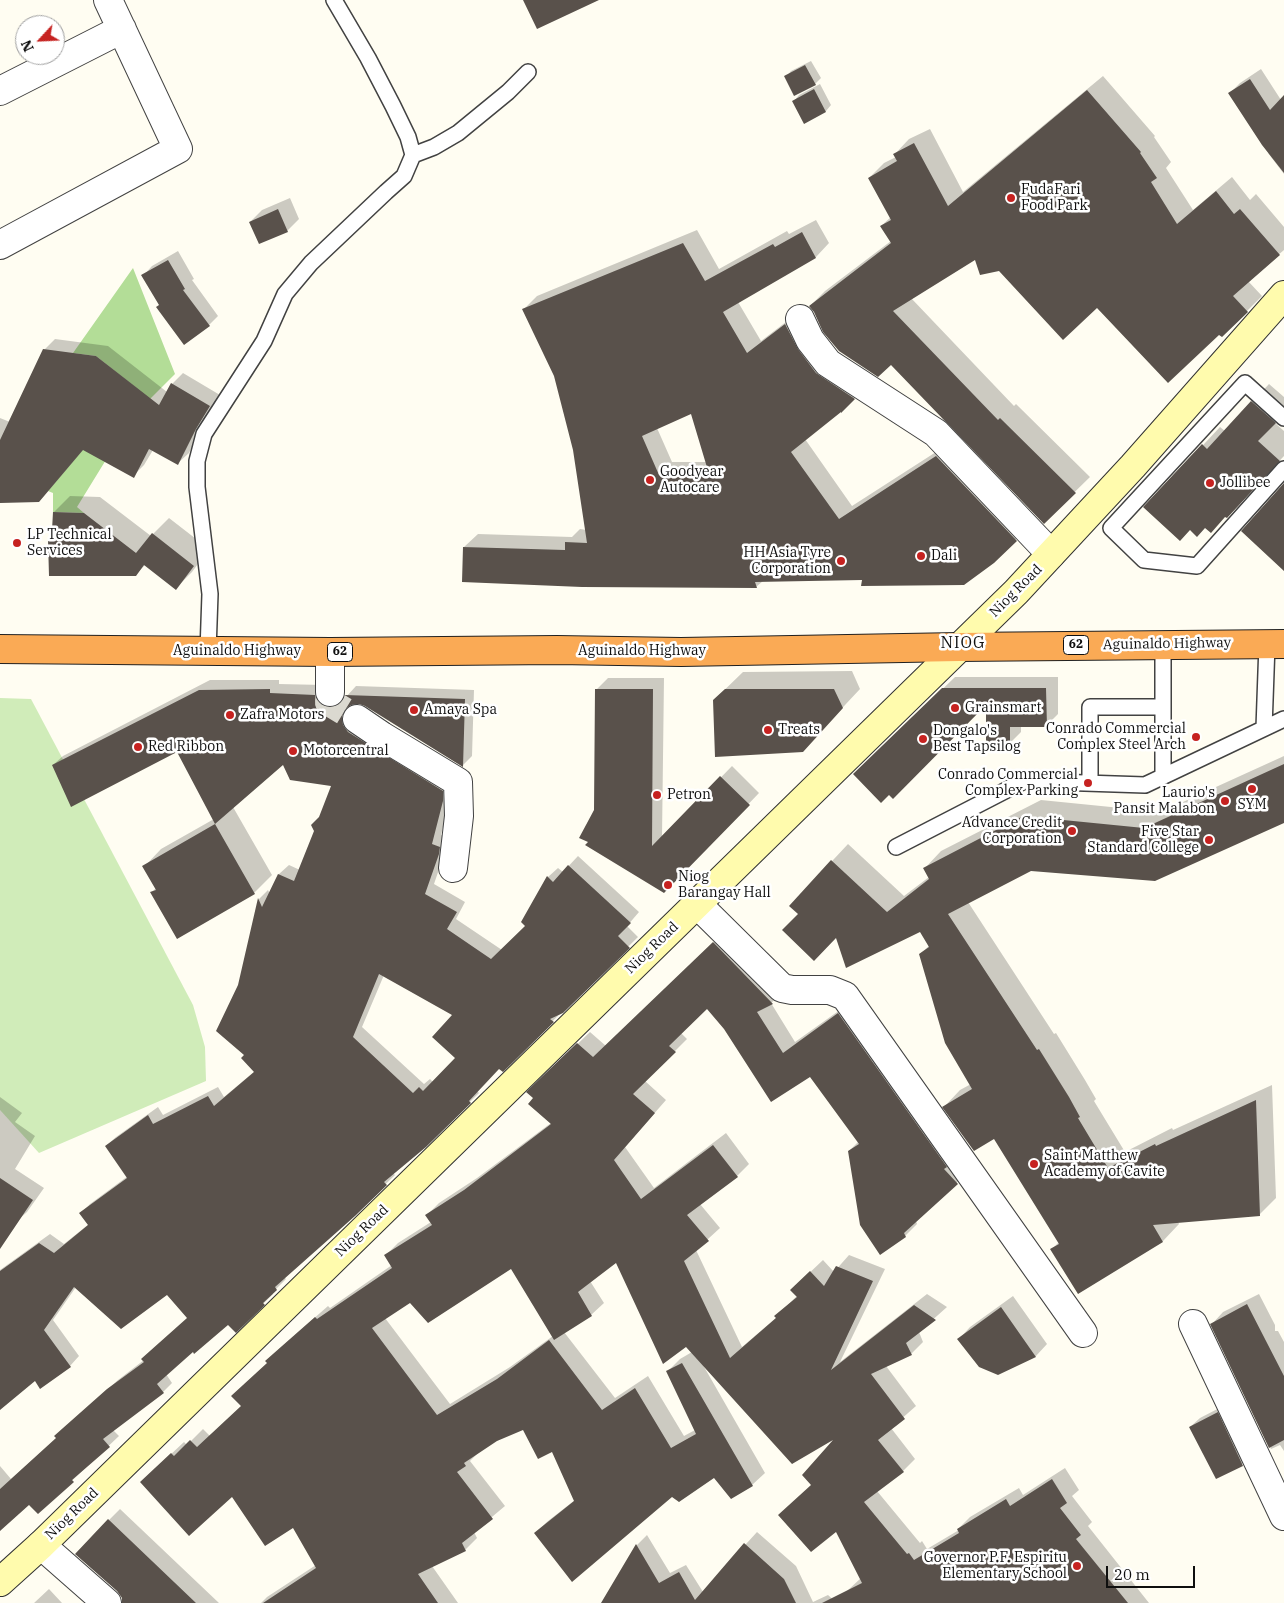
<!DOCTYPE html>
<html>
<head>
<meta charset="utf-8">
<style>
  body { margin:0 }
  #map { position:relative; width:1284px; height:1603px; overflow:hidden; background:#fffdf2; font-family:"IBM Plex Serif",serif }
  canvas { display:block }
  .north { position:absolute; left:15px; top:15px; width:50px; height:50px; box-sizing:border-box; background:#fff; border:1px solid #9f9f9f; border-radius:50%; rotate:245deg; font-size:14px; font-weight:700; line-height:20px; text-align:center; color:#0f0f0f }
  .north::after { content:''; display:block; margin:auto; width:18px; height:22px; background:#c62220; clip-path:polygon(50% 0,100% 100%,50% 72%,0 100%) }
  .scale { position:absolute; left:1106px; top:1566px; width:89px; height:22px; box-sizing:border-box; border:2px solid #0f0f0f; border-top:0; padding-left:6px; font-size:15px; line-height:18px; white-space:nowrap; color:#0f0f0f; -webkit-text-stroke:4px #fff; paint-order:stroke }
</style>
</head>
<body>
<div id="map">
<canvas width="1284" height="1603"></canvas>
<div class="north">N</div>
<div class="scale">20 m</div>
</div>
<script>
const c = document.querySelector('canvas').getContext('2d');
c.lineJoin = 'round';
function fillPath(path, color) {
  c.fillStyle = color;
  c.fill(path, 'evenodd');
}
function poly(rows) {
  const path = new Path2D();
  for (const r of rows) {
    path.moveTo(r[0], r[1]);
    for (let i = 2; i < r.length; i += 2) path.lineTo(r[i], r[i + 1]);
  }
  return path;
}
function strokePath(path, color, width, dash) {
  c.strokeStyle = color;
  c.lineWidth = width;
  c.lineCap = dash ? 'butt' : 'round';
  c.setLineDash(dash || []);
  c.stroke(path);
}
function drawText(font, color, halo, rows, align = 'center') {
  c.font = font + ' "IBM Plex Serif",serif';
  c.lineWidth = 5;
  c.setLineDash([]);
  c.textBaseline = 'middle';
  c.strokeStyle = halo;
  c.fillStyle = color;
  for (const [text, x, y, turn = 0] of rows) {
    c.save();
    c.translate(x, y);
    c.rotate((+turn || 0) * Math.PI / 180);
    c.textAlign = isNaN(turn) ? turn : align;
    if (halo) c.strokeText(text, 0, 0);
    c.fillText(text, 0, 0);
    c.restore();
  }
}
const green = poly([
  [0,698,31,699,193,1005,205,1047,206,1081,39,1153,0,1110]
]);
const forest = poly([
  [133,268,175,374,142,407,120,437,77,507,84,513,53,512,53,493,48,491,135,387,96,356,73,353]
]);
const shadow = poly([
  [811,61,821,78,815,84,795,95,786,77,791,71],
  [1261,69,1281,100,1284,97,1284,174,1268,153,1269,152,1230,93,1240,83],
  [1103,76,1155,136,1154,137,1171,162,1166,168,1193,210,1232,177,1250,200,1256,194,1284,227,1284,250,1248,281,1262,296,1222,336,1219,333,1097,306,999,270,976,258,911,298,1014,406,1016,404,1090,477,1044,522,891,363,815,312,810,306,825,291,891,241,881,226,891,217,869,178,884,163,896,157,894,155,909,139,930,129,963,192],
  [820,84,831,105,826,111,804,122,794,101,799,95],
  [290,198,299,219,287,231,250,222,262,210],
  [816,220,829,243,816,257,738,302,761,341,799,312,867,385,842,411,805,439,852,506,950,443,1029,526,993,562,863,579,763,581,756,587,464,547,478,534,572,537,580,529,587,530,574,450,556,376,523,310,537,296,697,230,719,269,787,231,789,234],
  [691,412,707,462,672,462,657,428],
  [178,251,194,279,192,280,218,316,209,325,160,305,143,276,152,266],
  [55,339,108,346,167,392,172,384,183,373,220,395,207,417,189,453,178,463,153,450,144,465,133,476,84,449,0,501,0,418,10,422,44,350],
  [1269,384,1284,397,1284,413,1275,423,1284,431,1284,456,1227,516,1226,515,1206,527,1190,529,1145,507,1220,427,1225,431],
  [70,496,100,497,151,536,169,518,209,549,192,572,176,588,146,564,136,574,53,530,54,512],
  [852,671,860,689,802,751,714,700,743,672],
  [955,677,1058,677,1058,714,1046,726,1021,725,1021,732,1009,744,987,702,890,793,855,774],
  [608,678,664,678,662,838,732,766,759,793,675,881,590,842,596,810,597,689],
  [210,680,279,680,279,684,324,685,340,698,346,697,356,686,474,690,472,756,463,765,366,705,359,702,352,703,351,707,352,715,452,790,441,835,449,837,448,843,434,884,465,902,456,919,502,950,526,926,522,922,548,877,558,868,563,872,578,856,639,912,627,926,638,937,503,1070,499,1067,477,1091,479,1093,426,1145,393,1173,395,1175,354,1215,284,1277,286,1279,272,1293,273,1294,236,1331,228,1323,193,1351,166,1374,172,1383,163,1392,113,1430,119,1436,38,1513,29,1503,0,1526,0,1466,11,1479,57,1438,66,1427,118,1380,144,1360,188,1318,167,1293,76,1287,53,1320,79,1356,70,1366,35,1379,0,1409,0,1270,50,1234,64,1244,89,1224,81,1213,90,1204,128,1176,106,1146,116,1137,158,1107,163,1115,218,1087,224,1097,255,1071,245,1055,239,986,259,899,268,890,270,894,279,874,289,865,300,870,333,786,283,763,233,807,272,875,254,893,152,892,156,888,144,867,161,849,214,819,178,751,53,765,63,756],
  [384,975,454,1015,457,1058,434,1083,430,1079,424,1084,362,1027],
  [1284,756,1284,821,1031,869,968,902,1054,1034,1056,1033,1085,1080,1096,1099,1094,1101,1125,1152,1172,1128,1173,1130,1272,1085,1276,1198,1259,1215,1178,1221,1179,1224,1163,1241,1078,1292,1052,1249,1059,1242,995,1137,944,1107,960,1090,971,1084,920,954,930,945,921,930,836,936,800,914,791,905,848,844,904,896,929,877,925,868,941,851,1041,800,1161,812],
  [726,931,785,991,771,1003,795,1042,851,1002,969,1171,916,1221,917,1224,905,1236,849,1151,859,1141,811,1075,725,1028,707,1007,681,1033,687,1039,645,1081,666,1100,625,1147,654,1188,726,1133,749,1164,737,1176,700,1204,720,1228,696,1250,742,1347,777,1317,776,1316,797,1296,804,1278,823,1260,834,1272,849,1255,885,1269,840,1362,927,1294,947,1307,919,1332,923,1342,911,1354,886,1366,916,1406,891,1428,915,1459,903,1471,877,1491,920,1543,922,1541,927,1549,959,1530,958,1529,970,1517,1019,1488,1023,1495,1065,1468,1079,1490,1072,1496,1092,1522,1088,1526,1149,1603,858,1603,847,1591,861,1578,813,1485,838,1436,703,1365,765,1473,752,1485,715,1476,672,1495,535,1533,548,1521,575,1500,553,1450,524,1428,497,1440,478,1453,470,1461,505,1506,474,1532,477,1538,465,1550,432,1566,458,1603,261,1603,267,1597,316,1565,293,1527,233,1495,154,1470,184,1442,187,1445,203,1429,210,1436,242,1406,268,1362,279,1349,328,1306,330,1308,392,1265,386,1255,398,1243,431,1222,427,1215,439,1203,477,1178,551,1123,535,1098,528,1092,590,1032,606,1046],
  [616,1261,692,1352,680,1359,668,1371,695,1430,684,1436,648,1376,615,1398,564,1332,591,1315,604,1303,590,1281],
  [511,1267,553,1336,510,1367,450,1404,385,1318,410,1301],
  [0,1097,22,1113,15,1122,35,1136,15,1169,44,1188,27,1212,0,1236],
  [1259,1294,1275,1325,1275,1331,1278,1331,1284,1342,1284,1451,1280,1445,1271,1449,1212,1324,1223,1312],
  [1013,1296,1047,1344,1036,1356,998,1374,959,1339,970,1327],
  [1227,1404,1251,1455,1242,1464,1190,1427,1200,1418],
  [120,1509,219,1603,157,1603,109,1520],
  [757,1532,796,1566,813,1602,828,1595,837,1603,744,1603,715,1578],
  [647,1535,670,1573,686,1565,710,1603,602,1603,637,1545],
  [49,1589,62,1603,34,1603]
]);
const building = poly([
  [523,0,599,0,537,29],
  [805,65,816,85,794,96,784,76],
  [1250,79,1270,110,1284,95,1284,173,1262,145,1228,93],
  [814,89,826,112,804,124,792,101],
  [1087,90,1141,152,1140,153,1157,178,1151,182,1177,224,1216,191,1234,214,1240,209,1280,255,1233,296,1248,312,1222,337,1219,335,1168,383,1097,308,1063,340,999,271,980,275,975,260,893,311,998,420,1000,418,1076,493,1044,524,891,365,878,377,839,351,823,332,814,312,809,306,891,243,880,226,891,220,868,178,897,161,893,154,914,143,948,206],
  [278,209,288,232,259,244,249,222],
  [802,232,816,258,723,312,747,353,785,324,798,349,816,373,855,399,841,413,841,412,791,452,839,519,936,456,1017,541,994,563,964,585,861,586,862,580,755,582,757,588,582,587,462,582,463,547,565,550,565,542,587,543,573,450,554,376,522,309,683,243,705,281,773,244,775,247],
  [691,414,709,474,659,475,642,436],
  [168,260,185,289,183,290,210,326,184,345,156,307,159,305,141,275],
  [43,349,96,356,159,405,171,383,210,406,196,429,178,465,149,449,134,478,83,450,39,502,0,503,0,440],
  [1251,401,1276,423,1258,441,1280,461,1227,518,1225,517,1211,533,1205,528,1197,537,1190,530,1180,541,1143,507,1202,444,1207,449],
  [1284,483,1284,571,1241,531],
  [53,512,84,513,136,553,152,533,194,566,176,590,144,565,136,576,49,576,48,540,52,530],
  [942,688,1046,688,1047,727,1010,727,1010,745,986,745,986,705,893,799,889,795,881,803,853,774],
  [270,689,270,693,315,695,317,700,322,705,330,708,338,705,343,700,345,695,465,699,463,767,365,706,359,704,351,705,344,710,342,717,343,725,348,732,443,791,443,801,432,844,440,847,439,854,425,894,457,912,447,929,491,959,525,926,521,922,547,876,553,882,568,865,631,923,618,936,630,948,563,1013,550,1019,554,1022,503,1072,499,1069,469,1101,471,1103,426,1147,384,1182,387,1185,355,1216,275,1287,277,1290,263,1303,265,1305,236,1333,228,1325,194,1354,193,1352,157,1384,164,1393,103,1439,110,1447,72,1480,74,1482,38,1514,29,1505,0,1531,0,1489,56,1438,54,1436,107,1389,144,1362,141,1359,187,1318,167,1295,121,1329,74,1287,44,1330,71,1367,40,1389,35,1381,0,1410,0,1271,39,1243,54,1253,88,1225,79,1213,127,1178,105,1146,148,1115,153,1124,208,1096,214,1106,254,1072,241,1058,244,1055,216,1031,238,985,258,898,262,907,278,874,294,881,314,831,311,825,319,817,331,786,290,780,283,765,215,824,177,752,71,807,52,765,199,690],
  [379,974,452,1015,432,1037,455,1058,423,1091,419,1087,413,1093,353,1037],
  [595,689,653,689,652,846,720,776,750,805,664,893,585,845,588,842,579,838,594,810],
  [725,689,834,689,843,708,803,752,715,757,713,700],
  [1284,764,1284,823,1155,881,1031,871,948,914,1037,1050,1039,1049,1069,1097,1080,1117,1078,1118,1108,1168,1155,1144,1156,1146,1256,1100,1260,1216,1153,1225,1163,1242,1078,1294,1050,1249,1059,1244,994,1139,974,1151,942,1107,972,1089,945,1043,919,954,929,947,920,932,846,968,836,938,814,961,782,930,798,914,789,906,831,860,887,912,929,879,923,868,1023,816,1144,828],
  [215,824,255,894,177,939,150,892,156,890,142,866],
  [713,942,773,1004,757,1012,783,1053,838,1013,947,1167,944,1169,958,1184,904,1233,906,1237,880,1255,860,1225,848,1151,859,1144,810,1077,771,1102,724,1029,707,1009,669,1046,676,1052,633,1094,655,1113,614,1160,641,1199,713,1145,738,1177,687,1215,709,1241,684,1261,730,1358,776,1318,774,1316,797,1297,790,1290,810,1271,824,1286,836,1266,873,1281,831,1370,914,1305,936,1320,906,1343,912,1355,871,1374,905,1419,878,1440,904,1472,864,1502,907,1554,909,1553,914,1560,959,1533,957,1529,1006,1499,1010,1506,1052,1479,1067,1503,1060,1508,1081,1535,1076,1539,1128,1603,822,1603,862,1583,836,1532,811,1552,778,1515,811,1485,802,1475,833,1440,792,1464,686,1347,663,1364,616,1263,578,1292,592,1316,554,1340,511,1269,428,1323,410,1303,372,1328,437,1415,497,1379,549,1340,602,1410,635,1388,671,1448,696,1434,666,1371,682,1363,753,1486,731,1499,714,1478,679,1502,672,1497,572,1582,534,1533,574,1501,552,1452,538,1459,523,1430,497,1441,464,1463,466,1466,457,1472,493,1519,462,1543,466,1551,418,1574,438,1603,263,1603,316,1568,293,1528,265,1546,232,1497,189,1536,140,1482,171,1453,174,1456,190,1440,197,1447,241,1406,231,1396,267,1363,265,1361,315,1317,317,1319,392,1268,384,1255,432,1225,425,1215,464,1190,551,1124,528,1104,533,1098,526,1092,577,1043,593,1057],
  [0,1178,33,1200,0,1249],
  [1247,1304,1284,1376,1284,1440,1269,1448,1210,1324],
  [1001,1307,1036,1357,998,1375,979,1367,957,1339],
  [1218,1412,1243,1466,1216,1479,1189,1427],
  [108,1519,196,1603,122,1603,122,1598,117,1591,75,1554],
  [744,1543,784,1579,796,1603,601,1603,636,1544,659,1583,679,1572,695,1600]
]);
const streetTunnel = poly([
  [330,692,329,702,357,719]
]);
const lane = poly([
  [413,155,434,147,458,133,508,92,528,72],
  [1284,418,1245,383,1111,528,1144,560,1197,566,1284,469],
  [1163,644,1163,776],
  [208,651,210,594,197,487,197,461,204,434,264,341,285,294,311,263,386,192,404,176,413,155,408,137,393,106,368,58,334,0],
  [1264,728,1267,644],
  [1090,783,1090,707,1163,707],
  [896,847,1024,781,1145,785,1284,719]
]);
const street = poly([
  [0,91,122,29],
  [0,245,178,149,108,0],
  [800,319,810,340,828,363,936,433,1051,554],
  [330,692,330,652],
  [357,719,382,736,458,782,459,816,453,868],
  [697,904,782,988,792,990,830,990,845,996,1083,1333],
  [1193,1324,1284,1516],
  [41,1545,107,1603]
]);
const secondary = poly([
  [0,1582,41,1545,1016,592,1133,466,1284,295]
]);
const highway = poly([
  [0,649,330,652,557,650,681,652,959,647,1284,644]
]);
const markers = [
  [1011,198,5,"#c62220"],
  [650,480,5,"#c62220"],
  [1210,483,5,"#c62220"],
  [17,543,5,"#c62220"],
  [921,556,5,"#c62220"],
  [841,561,5,"#c62220"],
  [955,708,5,"#c62220"],
  [414,710,5,"#c62220"],
  [230,715,5,"#c62220"],
  [768,730,5,"#c62220"],
  [1196,737,5,"#c62220"],
  [923,739,5,"#c62220"],
  [138,747,5,"#c62220"],
  [293,751,5,"#c62220"],
  [1088,783,5,"#c62220"],
  [1252,789,5,"#c62220"],
  [657,795,5,"#c62220"],
  [1225,801,5,"#c62220"],
  [1072,831,5,"#c62220"],
  [1209,840,5,"#c62220"],
  [668,885,5,"#c62220"],
  [1034,1164,5,"#c62220"],
  [1077,1566,5,"#c62220"]
];
const shields = [
  [1076,645,25],
  [340,652,25]
];
const shieldNames = [
  ["62",1076,645],
  ["62",340,652]
];
const poiNames = [
  ["FudaFari",1021,190],
  ["Food Park",1021,206],
  ["Goodyear",660,472],
  ["Autocare",660,488],
  ["Jollibee",1220,483],
  ["LP Technical",27,535],
  ["Services",27,551],
  ["HH Asia Tyre",831,553,"right"],
  ["Corporation",831,569,"right"],
  ["Dali",931,556],
  ["Grainsmart",965,708],
  ["Amaya Spa",424,710],
  ["Zafra Motors",240,715],
  ["Conrado Commercial",1186,729,"right"],
  ["Complex Steel Arch",1186,745,"right"],
  ["Treats",778,730],
  ["Dongalo's",933,731],
  ["Best Tapsilog",933,747],
  ["Red Ribbon",148,747],
  ["Motorcentral",303,751],
  ["Conrado Commercial",1078,775,"right"],
  ["Complex Parking",1078,791,"right"],
  ["Laurio's",1215,793,"right"],
  ["Pansit Malabon",1215,809,"right"],
  ["Petron",667,795],
  ["SYM",1252,805,"center"],
  ["Advance Credit",1062,823,"right"],
  ["Corporation",1062,839,"right"],
  ["Five Star",1199,832,"right"],
  ["Standard College",1199,848,"right"],
  ["Niog",678,877],
  ["Barangay Hall",678,893],
  ["Saint Matthew",1044,1156],
  ["Academy of Cavite",1044,1172],
  ["Governor P.F. Espiritu",1067,1558,"right"],
  ["Elementary School",1067,1574,"right"]
];
const streetNames = [
  ["Niog Road",1016,591,-45],
  ["Aguinaldo Highway",1167,644,-1],
  ["Aguinaldo Highway",237,651],
  ["Aguinaldo Highway",642,651],
  ["Niog Road",652,948,-44],
  ["Niog Road",362,1231,-44],
  ["Niog Road",72,1514,-44]
];
const quarterNames = [
  ["NIOG",963,643]
];
fillPath(green, '#d0ecb9');
fillPath(forest, '#b3dd97');
fillPath(shadow, '#0003');
fillPath(building, '#59514b');
strokePath(streetTunnel, '#dbd9d0', 28, [28, 14]);
strokePath(lane, '#424242', 18);
strokePath(street, '#424242', 30);
strokePath(secondary, '#313131', 30);
strokePath(highway, '#202020', 30);
strokePath(lane, '#fff', 15);
strokePath(street, '#fff', 28);
strokePath(secondary, '#fffbad', 28);
strokePath(highway, '#faaa55', 28);
for (const [x, y, r, color] of markers) {
  const dot = new Path2D();
  dot.arc(x, y, r, 0, 2 * Math.PI);
  c.fillStyle = color;
  c.fill(dot);
  strokePath(dot, '#fff', 2);
}
for (const [x, y, w] of shields) {
  const box = new Path2D();
  box.roundRect(x - w / 2, y - 9.5, w, 19, 4);
  c.fillStyle = '#fff';
  c.fill(box);
  strokePath(box, '#0f0f0f', 1);
}
drawText('bold 12px', '#0f0f0f', null, shieldNames);
drawText('14px', '#0f0f0f', '#fff', poiNames, 'left');
drawText('14px', '#0f0f0f', '#fff', streetNames);
c.letterSpacing = '1px';
drawText('16px', '#0f0f0f', '#fff', quarterNames);
c.letterSpacing = '0px';
</script>
</body>
</html>
